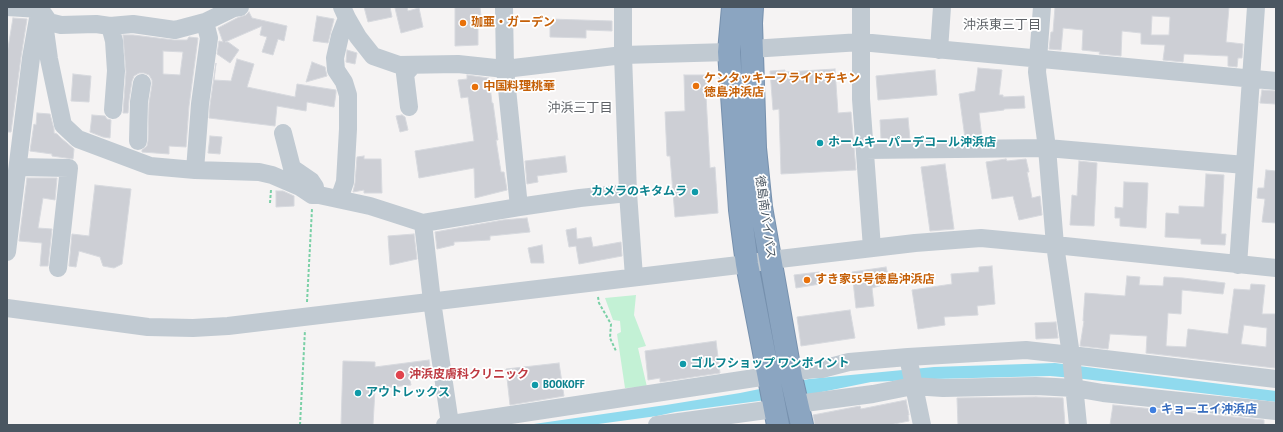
<!DOCTYPE html>
<html>
<head>
<meta charset="utf-8">
<style>
  body { margin:0 }
  #map { position:relative; width:1283px; height:432px; overflow:hidden; background:#f5f3f3; font-family:"PT Sans Narrow",sans-serif }
  canvas { display:block }
  .frame { position:absolute; inset:0; border:8px solid #4a5661; pointer-events:none }
</style>
</head>
<body>
<div id="map">
<canvas width="1283" height="432"></canvas>
<div class="frame"></div>
</div>
<script>
const c = document.querySelector('canvas').getContext('2d');
c.lineJoin = 'round';
function fillPath(path, color) {
  c.fillStyle = color;
  c.fill(path, 'evenodd');
}
function poly(rows) {
  const path = new Path2D();
  for (const r of rows) {
    path.moveTo(r[0], r[1]);
    for (let i = 2; i < r.length; i += 2) path.lineTo(r[i], r[i + 1]);
  }
  return path;
}
function strokePath(path, color, width, dash) {
  c.strokeStyle = color;
  c.lineWidth = width;
  c.lineCap = dash ? 'butt' : 'round';
  c.setLineDash(dash || []);
  c.stroke(path);
}
function drawText(font, color, halo, rows, align = 'center') {
  c.font = font + ' "PT Sans Narrow","Noto Sans JP",sans-serif';
  c.lineWidth = 3.5;
  c.setLineDash([]);
  c.textBaseline = 'middle';
  c.strokeStyle = halo;
  c.fillStyle = color;
  for (const [text, x, y, turn = 0] of rows) {
    c.save();
    c.translate(x, y);
    c.rotate((+turn || 0) * Math.PI / 180);
    c.textAlign = isNaN(turn) ? turn : align;
    if (halo) c.strokeText(text, 0, 0);
    c.fillText(text, 0, 0);
    c.restore();
  }
}
const green = poly([
  [636,295,634,315,646,346,638,348,647,387,625,388,617,334,621,332,620,321,613,320,605,298]
]);
const water = poly([
  [1055,363,1276,391,1276,402,1084,379,1050,376,934,379,871,382,812,394,675,412,657,416,591,425,527,425,666,405,740,393,809,379,934,367]
]);
const building = poly([
  [364,7,390,7,392,17,368,22,364,7],
  [400,7,407,7,408,11,419,8,423,27,401,33,395,8,400,7],
  [455,7,480,7,481,16,478,16,478,45,455,46,455,7],
  [1055,7,1229,7,1226,42,1243,44,1242,58,1238,58,1237,67,1228,66,1228,56,1184,54,1183,62,1163,60,1165,45,1141,44,1141,33,1122,31,1121,56,1099,54,1100,52,1082,50,1083,30,1063,28,1061,50,1049,49,1051,32,1053,32,1055,7],
  [1152,16,1170,17,1169,35,1151,35,1152,16],
  [249,12,252,18,287,26,284,41,278,39,273,55,262,52,267,37,260,35,262,26,225,42,228,42,239,50,230,63,217,54,219,41,223,42,218,28,237,18,246,15,249,12],
  [317,16,334,19,328,43,313,41,317,16],
  [13,18,27,19,21,57,11,132,7,132,7,54,13,18],
  [550,19,612,21,612,31,586,30,586,38,550,37,550,19],
  [123,35,133,35,174,40,187,40,189,37,198,38,189,106,186,147,169,146,169,154,142,152,142,150,147,146,148,141,149,103,152,85,152,80,149,75,144,73,139,73,134,76,132,81,129,100,128,113,123,113,126,72,123,35],
  [163,51,183,52,180,75,163,74,163,51],
  [347,50,357,53,355,64,346,62,347,50],
  [237,59,254,64,247,87,295,97,297,84,336,90,336,93,334,107,307,102,306,111,277,106,275,126,209,118,210,105,216,63,214,80,231,81,237,59],
  [312,62,325,67,327,76,306,82,312,62],
  [978,68,1002,70,999,95,1003,95,1003,97,1024,96,1025,108,1004,109,1004,110,979,113,982,138,965,138,959,94,975,91,978,68],
  [835,69,838,113,851,112,856,170,781,174,779,109,773,110,770,71,785,70,785,72,835,69],
  [935,70,937,95,878,100,876,76,935,70],
  [73,74,91,76,89,102,71,101,73,74],
  [467,75,489,78,492,103,493,103,498,140,496,140,501,172,504,172,507,190,475,198,474,168,419,178,415,151,474,141,468,97,461,98,458,80,467,79,467,75],
  [684,75,708,75,708,96,706,96,710,168,715,167,718,213,675,217,670,156,667,156,665,112,685,111,684,75],
  [1262,90,1276,91,1275,104,1260,103,1262,90],
  [37,113,50,114,54,129,54,133,57,134,61,138,74,149,73,159,52,156,52,154,30,151,34,124,36,125,37,113],
  [92,115,105,116,107,119,111,120,110,138,103,137,90,132,92,115],
  [402,115,405,117,408,130,400,132,396,116,402,115],
  [908,118,910,139,881,139,880,120,908,118],
  [210,136,222,137,220,154,208,153,210,136],
  [364,156,364,159,381,159,382,193,364,193,364,190,353,192,355,183,357,157,364,156],
  [565,156,567,172,537,176,538,182,527,184,525,161,565,156],
  [1006,159,1007,161,1026,159,1029,172,1027,172,1032,198,1040,196,1042,215,1019,220,1013,196,992,199,986,162,1006,159],
  [1079,161,1097,163,1094,226,1070,225,1072,195,1077,196,1079,161],
  [945,164,954,229,930,231,921,167,945,164],
  [1266,170,1276,171,1276,223,1262,222,1265,199,1257,198,1258,188,1264,188,1266,170],
  [1206,174,1224,175,1221,234,1226,234,1225,245,1201,244,1201,239,1165,237,1166,213,1179,214,1179,206,1204,207,1206,174],
  [27,178,57,178,55,200,43,198,38,228,52,229,48,266,40,266,42,243,19,241,27,178],
  [1124,182,1148,183,1146,228,1120,226,1120,218,1115,218,1115,207,1123,208,1124,182],
  [95,185,131,189,122,264,114,268,103,266,100,257,79,251,76,267,69,266,72,234,89,236,95,185],
  [276,191,283,191,294,196,294,206,276,207,276,191],
  [527,218,530,232,490,236,490,240,454,242,454,245,437,249,435,232,503,220,527,218],
  [576,228,577,239,591,237,593,247,621,242,622,256,579,264,576,246,569,247,566,230,576,228],
  [414,234,417,259,390,265,388,236,414,234],
  [542,245,544,263,531,263,528,248,542,245],
  [992,266,995,304,977,306,978,315,944,317,945,325,918,329,912,290,952,284,951,274,979,272,979,267,992,266],
  [886,267,890,283,872,288,874,306,856,308,852,272,886,267],
  [819,272,820,284,796,288,794,275,819,272],
  [1127,276,1140,277,1139,285,1163,286,1164,277,1183,278,1225,283,1223,294,1182,290,1181,314,1168,313,1166,346,1186,347,1188,329,1228,334,1234,289,1250,290,1251,284,1265,285,1262,314,1276,314,1275,368,1146,353,1147,336,1110,334,1108,349,1080,346,1084,321,1083,321,1085,293,1125,296,1127,276],
  [1244,325,1267,328,1266,347,1241,344,1244,325],
  [850,310,855,338,801,346,797,317,850,310],
  [1056,322,1058,338,1036,339,1035,323,1056,322],
  [716,341,720,373,660,382,660,378,648,380,645,351,716,341],
  [429,360,431,373,409,376,411,385,375,389,373,425,341,425,343,361,375,362,375,367,429,360],
  [559,363,564,396,510,405,506,369,559,363],
  [1036,397,1063,398,1065,425,958,425,957,398,1036,397],
  [906,400,909,415,908,415,909,421,889,425,815,425,813,415,860,406,861,409,906,400],
  [1113,405,1264,420,1264,425,1110,425,1113,405]
]);
const path = poly([
  [270,203,271,190],
  [598,297,599,303,611,324,610,338,616,351],
  [307,302,312,209],
  [300,425,305,330]
]);
const minor = poly([
  [7,7,40,9],
  [342,7,347,18,358,37,373,56,399,65,458,64,505,69,623,55,729,52],
  [504,7,505,69,519,207],
  [623,7,623,55,628,193,634,277],
  [861,7,861,99,872,248],
  [1042,7,1037,72,1047,148,1055,245,1071,355,1078,425],
  [42,12,49,22,61,25,96,24,110,26,133,24,175,30,205,22,234,8,240,7],
  [49,22,45,30,49,59,63,125,78,139,150,166,195,170,259,172,272,175,300,187,312,195,319,195,370,206,423,223],
  [110,26,114,41,116,71,113,110],
  [751,49,861,42,1276,81],
  [939,50,942,7],
  [409,107,405,74,413,65],
  [283,133,292,168,311,181,315,187],
  [138,141,139,102,142,83],
  [865,150,1047,148,1245,165],
  [18,167,69,168,58,268],
  [195,170,200,104,209,38,205,22],
  [339,199,345,182,348,129,348,95,344,82,336,70,335,58,340,36,347,18],
  [7,252,31,58,40,7],
  [1238,265,1256,7],
  [7,308,148,327,193,328,228,326,747,264,771,260,915,243,981,238,1055,245,1276,268],
  [908,357,922,425],
  [791,372,814,369,822,369,849,362,908,357,1026,350,1071,355,1276,379],
  [797,404,873,394,913,386,943,388,1036,386,1074,388,1103,393,1276,411],
  [450,424,432,301,423,223,519,207,580,198,628,193],
  [445,425,768,376],
  [657,425,774,409]
]);
const highway = poly([
  [733,7,729,52,740,210,747,264,778,425],
  [752,7,751,23,755,148,761,207,791,377,802,425]
]);
const markers = [
  [463,23,4,"#e8710a"],
  [696,86,4,"#e8710a"],
  [475,87,4,"#e8710a"],
  [820,143,4,"#0f9aa8"],
  [695,192,4,"#0f9aa8"],
  [807,280,4,"#e8710a"],
  [683,364,4,"#0f9aa8"],
  [400,375,5,"#e0444e"],
  [535,385,4,"#0f9aa8"],
  [358,393,4,"#0f9aa8"],
  [1153,410,4,"#3f7fe0"]
];
const foodNames = [
  ["珈亜・ガーデン",471,23],
  ["ケンタッキーフライドチキン",704,79],
  ["徳島沖浜店",704,93],
  ["中国料理桃華",483,87],
  ["すき家55号徳島沖浜店",815,280]
];
const cultureNames = [
  ["ホームキーパーデコール沖浜店",828,143],
  ["カメラのキタムラ",687,192,"right"],
  ["ゴルフショップ ワンポイント",691,364],
  ["BOOKOFF",543,385],
  ["アウトレックス",366,393]
];
const streetNames = [
  ["徳島南バイパス",765,217,82]
];
const healthNames = [
  ["沖浜皮膚科クリニック",409,375]
];
const shopNames = [
  ["キョーエイ沖浜店",1161,410]
];
const neighbourhoodNames = [
  ["沖浜東三丁目",1002,25],
  ["沖浜三丁目",580,108]
];
fillPath(green, '#c3f1d5');
fillPath(water, '#90daee');
fillPath(building, '#cdcfd5');
strokePath(building, '#d7d9de', 1);
strokePath(highway, '#7690ad', 24);
strokePath(path, '#7ad0a6', 2, [3, 2]);
strokePath(minor, '#c1cad2', 18);
strokePath(highway, '#8ba5c1', 22);
for (const [x, y, r, color] of markers) {
  const dot = new Path2D();
  dot.arc(x, y, r, 0, 2 * Math.PI);
  c.fillStyle = color;
  c.fill(dot);
  strokePath(dot, '#fff', 1.5);
}
drawText('bold 12px', '#c56008', '#fff', foodNames, 'left');
drawText('bold 12px', '#0d838f', '#fff', cultureNames, 'left');
drawText('12px', '#4a5661', '#fff', streetNames);
drawText('bold 12px', '#be3a42', '#fff', healthNames, 'left');
drawText('bold 12px', '#366cbe', '#fff', shopNames, 'left');
drawText('13px', '#5f6368', '#fff', neighbourhoodNames);
</script>
</body>
</html>
